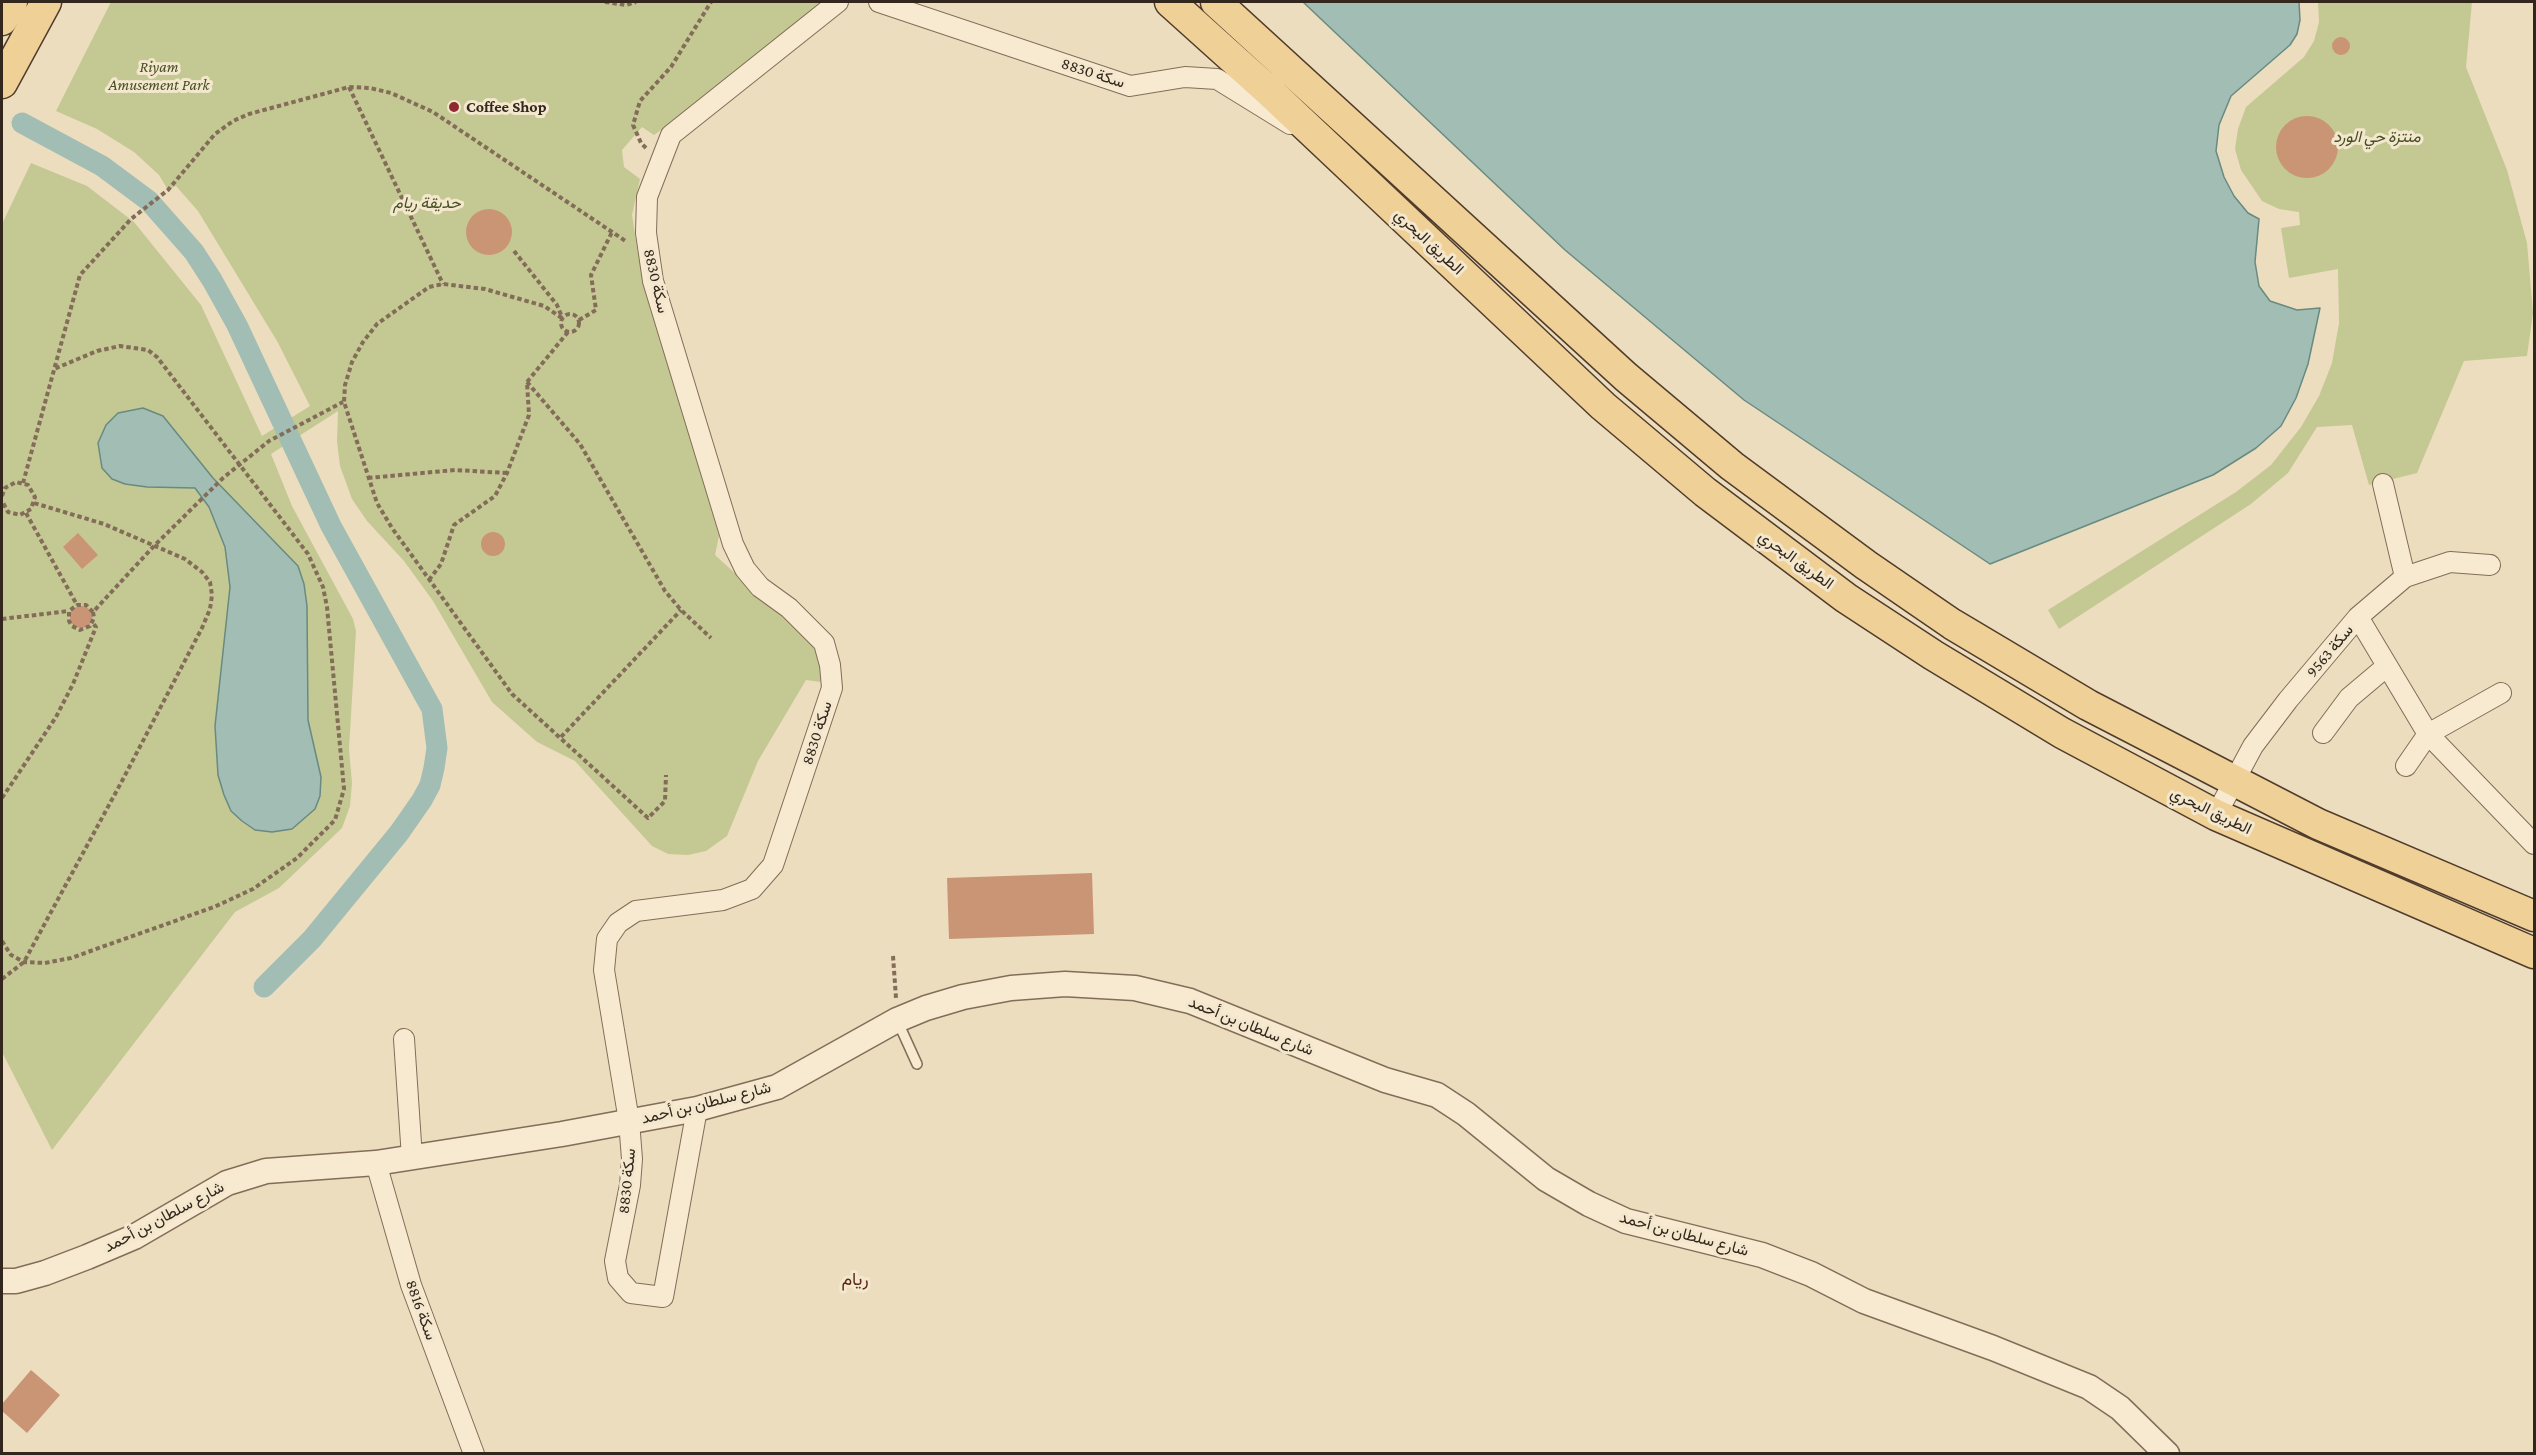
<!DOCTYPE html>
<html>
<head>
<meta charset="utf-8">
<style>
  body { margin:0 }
  #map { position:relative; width:2536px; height:1455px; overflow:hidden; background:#ecddbe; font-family:"Crimson Pro",serif }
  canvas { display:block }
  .frame { position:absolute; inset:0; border:3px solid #33261c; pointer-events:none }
</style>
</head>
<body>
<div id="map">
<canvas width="2536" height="1455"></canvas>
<div class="frame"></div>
</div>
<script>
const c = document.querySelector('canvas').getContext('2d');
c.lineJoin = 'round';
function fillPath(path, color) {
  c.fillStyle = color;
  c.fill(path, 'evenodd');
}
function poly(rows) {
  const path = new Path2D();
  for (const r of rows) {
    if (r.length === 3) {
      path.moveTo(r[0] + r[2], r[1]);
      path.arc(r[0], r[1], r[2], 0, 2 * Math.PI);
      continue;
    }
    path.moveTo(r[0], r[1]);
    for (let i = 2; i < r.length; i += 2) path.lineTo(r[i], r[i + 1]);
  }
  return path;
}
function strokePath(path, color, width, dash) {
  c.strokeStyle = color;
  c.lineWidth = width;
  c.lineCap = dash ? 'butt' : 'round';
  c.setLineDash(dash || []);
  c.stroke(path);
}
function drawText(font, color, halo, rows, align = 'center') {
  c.font = font + ' "Crimson Pro",Vazirmatn,serif';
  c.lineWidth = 6;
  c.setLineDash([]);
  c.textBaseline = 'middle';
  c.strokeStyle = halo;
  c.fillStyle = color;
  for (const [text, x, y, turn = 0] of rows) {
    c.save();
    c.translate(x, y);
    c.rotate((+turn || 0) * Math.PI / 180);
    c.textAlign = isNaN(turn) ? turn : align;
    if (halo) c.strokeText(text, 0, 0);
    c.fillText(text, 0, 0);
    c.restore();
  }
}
const green = poly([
  [111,2,821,2,817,8,687,111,654,135,642,127,622,150,624,167,640,179,632,215,638,253,719,536,715,555,816,647,822,664,820,682,806,680,758,761,727,836,706,851,688,855,668,854,652,846,575,761,537,742,492,702,433,601,404,561,367,521,352,499,340,466,337,441,338,411,271,454,292,506,353,619,356,631,349,749,352,783,350,806,342,828,279,888,235,912,52,1150,2,1052,2,224,31,163,87,186,134,222,201,305,262,436,310,406,277,341,198,211,176,186,168,190,159,175,134,152,97,129,56,111],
  [2318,2,2472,2,2466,67,2507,170,2527,243,2533,313,2527,356,2464,361,2417,473,2369,485,2352,425,2317,427,2288,473,2251,504,2059,629,2048,610,2236,492,2271,465,2301,427,2319,396,2332,363,2339,323,2338,269,2289,278,2281,228,2300,225,2299,212,2279,209,2262,201,2241,170,2235,149,2238,129,2246,107,2304,57,2314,41,2319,22]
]);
const water = poly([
  [1303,2,2299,2,2300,20,2297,34,2290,45,2231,96,2219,125,2216,151,2224,177,2234,196,2248,213,2259,219,2255,262,2259,286,2270,301,2297,310,2320,308,2308,364,2296,398,2281,426,2256,448,2213,475,1990,564,1744,400,1565,250,1303,2],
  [143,408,163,416,213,478,298,566,304,584,307,606,308,720,321,777,320,796,315,809,292,829,272,832,255,830,242,821,231,811,224,795,218,775,215,726,230,587,225,547,209,507,195,488,147,487,125,484,112,479,102,468,98,443,106,425,118,413,143,408]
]);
const canal = poly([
  [22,123,102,166,149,201,194,252,212,280,237,325,331,526,432,709,437,748,434,768,430,785,422,800,399,833,312,939,264,987]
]);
const building = poly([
  [2341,46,9],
  [2307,147,31],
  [489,232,23],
  [493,544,12],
  [78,533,98,555,82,569,63,547],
  [81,617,11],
  [1092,873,1094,934,949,939,947,878],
  [31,1370,60,1395,27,1433,2,1411,2,1404]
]);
const path = poly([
  [605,2,626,5,636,2],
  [349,87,443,284],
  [646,148,641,143,633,125,640,101,671,67,711,2],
  [514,251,557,305,562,317],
  [570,323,9],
  [562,318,544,306,485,289,443,284,429,287,377,324,363,342,352,362,345,385,344,402,377,503,392,528,512,694,648,818,665,801,666,775],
  [579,320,596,310,591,275,612,232],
  [527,382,580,444,665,591,681,610,711,638],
  [368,478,455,470,507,473],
  [23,483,80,275,131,219,168,190,215,134,233,121,249,114,349,87,370,88,391,93,433,112,627,242],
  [2,496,5,488,16,482,28,485,35,497,31,509,20,515,8,512,2,501],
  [26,513,77,605],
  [429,580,441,564,454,525,495,496,507,473,529,415,527,382,568,332],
  [93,612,86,605,77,605,69,611,69,621,72,626,80,630,90,626,94,618,93,612,154,546,223,478,269,441,343,402],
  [2,619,69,611],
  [561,737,681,610],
  [2,798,56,717,73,684,96,627,92,622],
  [2,941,11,955,24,962,45,963,71,958,214,907,253,889,297,858,335,820,344,789,327,607,323,587,308,554,157,357,148,350,120,346,97,351,54,369],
  [893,956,896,998],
  [2,979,24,962,122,781,202,628,210,609,212,595,210,582,202,572,185,559,104,524,34,503]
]);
const service = poly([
  [897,1020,917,1064]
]);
const minor = poly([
  [879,2,1130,86,1185,77,1217,79,1290,124],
  [2405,577,2450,562,2490,565],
  [2358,617,2428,734,2534,844],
  [2323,733,2349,698,2387,666],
  [2406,766,2428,734,2501,693],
  [2216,815,2253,746,2288,700,2358,617,2405,577,2383,484],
  [404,1039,412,1158],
  [697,1109,663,1297,631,1293,618,1278,615,1261,630,1185,632,1159,629,1121,604,970,607,939,618,923,636,911,723,900,752,889,773,865,832,688,830,665,824,643,789,608,760,587,745,569,733,544,653,281,646,233,647,197,671,135,838,2],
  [376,1163,411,1285,474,1454]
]);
const tertiary = poly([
  [2,1281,16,1281,45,1273,87,1257,134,1237,227,1183,266,1171,376,1163,562,1134,697,1109,777,1087,897,1020,926,1008,963,997,1011,988,1065,984,1135,988,1190,1001,1385,1080,1437,1095,1466,1114,1546,1179,1589,1204,1626,1221,1762,1255,1811,1274,1864,1301,1993,1348,2089,1387,2120,1408,2167,1454]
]);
const primary = poly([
  [1170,2,1270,92,1603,406,1705,492,1846,598,1933,655,2062,733,2216,815,2534,953],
  [1216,2,1626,377,1732,466,1866,565,1952,624,2088,705,2318,824,2534,916],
  [2,20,12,2],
  [2,83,46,2]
]);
const markers = [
  [454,107,6,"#8f2a2e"]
];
const parkNames = [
  ["Riyam",159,67],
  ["Amusement Park",159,85],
  ["منتزة حي الورد",2377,137],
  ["حديقة ريام",427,203]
];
const streetNames = [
  ["سكة 8830",1093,73,18],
  ["الطريق البحري",1429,242,43],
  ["سكة 8830",656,281,77],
  ["الطريق البحري",1796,560,36],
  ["سكة 9563",2330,651,-50],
  ["سكة 8830",817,733,-72],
  ["الطريق البحري",2211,811,26],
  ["شارع سلطان بن أحمد",1251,1026,22],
  ["شارع سلطان بن أحمد",706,1103,-14],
  ["سكة 8830",627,1181,-84],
  ["شارع سلطان بن أحمد",164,1217,-28],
  ["شارع سلطان بن أحمد",1684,1234,15],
  ["سكة 8816",421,1310,70]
];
const poiNames = [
  ["Coffee Shop",466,107]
];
const neighbourhoodNames = [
  ["ريام",855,1279]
];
fillPath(green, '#c4c993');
fillPath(water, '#a1bdb4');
strokePath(water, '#698a81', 1.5);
strokePath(canal, '#a1bdb4', 21);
fillPath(building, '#c99575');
strokePath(service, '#836d58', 12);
strokePath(minor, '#836d58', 22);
strokePath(tertiary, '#836d58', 27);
strokePath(primary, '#503c2c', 33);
strokePath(path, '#836d58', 4, [4.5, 3]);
strokePath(service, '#f7ead1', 9);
strokePath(minor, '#f7ead1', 20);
strokePath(tertiary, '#f7ead1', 24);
strokePath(primary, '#efd096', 30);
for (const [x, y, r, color] of markers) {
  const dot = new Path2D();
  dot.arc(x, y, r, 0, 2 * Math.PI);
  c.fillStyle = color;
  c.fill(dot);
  strokePath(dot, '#f3e7cd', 2);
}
drawText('italic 16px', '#454f23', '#f3e7cd', parkNames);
drawText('16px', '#33261c', '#f3e7cd', streetNames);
drawText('bold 16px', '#33261c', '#f3e7cd', poiNames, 'left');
drawText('18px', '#5e291d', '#f3e7cd', neighbourhoodNames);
</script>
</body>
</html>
